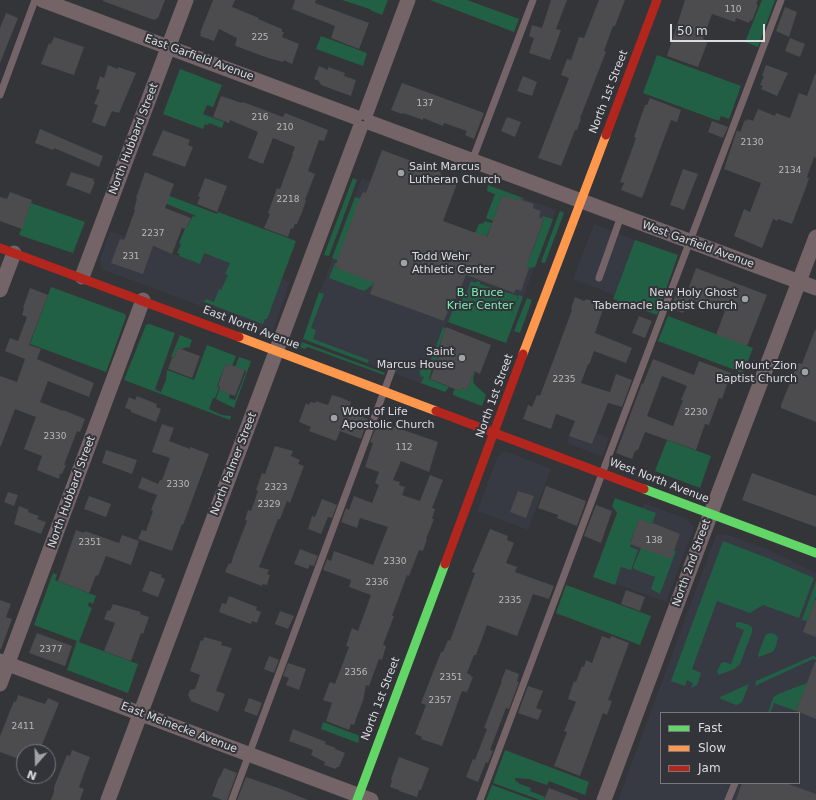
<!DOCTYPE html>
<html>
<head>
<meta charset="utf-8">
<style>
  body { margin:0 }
  #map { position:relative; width:816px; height:800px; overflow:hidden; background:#343538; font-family:"DejaVu Sans",sans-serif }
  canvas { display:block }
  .legend { position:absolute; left:660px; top:712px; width:140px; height:72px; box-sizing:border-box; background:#333439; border:1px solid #77777c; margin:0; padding:5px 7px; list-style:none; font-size:12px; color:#dcdce0 }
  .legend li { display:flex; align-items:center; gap:8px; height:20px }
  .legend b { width:20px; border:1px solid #77777c }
  .north { position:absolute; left:16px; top:744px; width:40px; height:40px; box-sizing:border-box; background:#333439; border:1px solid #77777c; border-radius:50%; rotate:200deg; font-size:11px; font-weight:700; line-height:16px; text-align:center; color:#dcdce0 }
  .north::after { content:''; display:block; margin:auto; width:14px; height:18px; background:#a1a2a5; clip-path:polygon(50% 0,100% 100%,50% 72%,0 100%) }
  .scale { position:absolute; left:670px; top:24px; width:95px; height:18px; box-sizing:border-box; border:2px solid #dcdce0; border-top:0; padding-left:5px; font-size:12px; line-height:14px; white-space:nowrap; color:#dcdce0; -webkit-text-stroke:3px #333439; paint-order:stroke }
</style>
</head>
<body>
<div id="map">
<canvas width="816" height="800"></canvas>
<ul class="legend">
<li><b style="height:5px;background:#63d668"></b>Fast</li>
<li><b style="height:5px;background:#ff974d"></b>Slow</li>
<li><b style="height:5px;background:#b3261e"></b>Jam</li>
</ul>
<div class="north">N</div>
<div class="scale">50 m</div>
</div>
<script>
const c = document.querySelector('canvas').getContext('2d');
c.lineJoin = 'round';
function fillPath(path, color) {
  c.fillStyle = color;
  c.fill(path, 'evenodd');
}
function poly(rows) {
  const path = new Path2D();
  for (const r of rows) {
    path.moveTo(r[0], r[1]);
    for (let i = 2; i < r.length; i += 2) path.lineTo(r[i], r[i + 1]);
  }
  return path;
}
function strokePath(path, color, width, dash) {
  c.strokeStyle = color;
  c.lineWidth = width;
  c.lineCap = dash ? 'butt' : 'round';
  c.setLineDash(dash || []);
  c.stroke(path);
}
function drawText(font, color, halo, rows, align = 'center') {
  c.font = font + ' "DejaVu Sans",sans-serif';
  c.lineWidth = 4;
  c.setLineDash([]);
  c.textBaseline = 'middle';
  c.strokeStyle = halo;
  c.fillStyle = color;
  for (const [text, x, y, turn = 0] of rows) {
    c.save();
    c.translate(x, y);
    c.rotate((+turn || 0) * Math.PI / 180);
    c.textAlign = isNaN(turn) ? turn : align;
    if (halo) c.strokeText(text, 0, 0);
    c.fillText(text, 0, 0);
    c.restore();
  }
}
const built = poly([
  [362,178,378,184,480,256,504,191,556,210,506,343,448,322,443,327,422,384,303,339],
  [594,224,635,240,614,295,573,279],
  [110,231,198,263,203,250,290,282,273,331,271,333,266,334,257,331,254,326,104,270,101,268,100,259],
  [573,425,609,438,603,455,600,456,567,443],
  [502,452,508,452,551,469,528,530,477,511,497,458],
  [644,503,687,519,693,526,693,531,666,602,615,584],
  [720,534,726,534,769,550,816,573,816,800,618,800,715,538,716,536],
  [661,713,799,713,799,783,661,783]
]);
const green = poly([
  [342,0,388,0,382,15,372,11,370,9],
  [430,0,467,0,519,19,514,32],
  [762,0,775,0,758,47,745,42],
  [321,36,367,53,363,66,316,49],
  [657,55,741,86,729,119,721,116,719,121,643,93],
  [180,69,222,85,213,107,207,105,203,114,224,122,222,128,209,123,208,125,205,124,203,129,163,114],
  [353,178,357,180,329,256,324,255],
  [488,185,523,198,522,200,517,198,515,201,505,196,505,197,502,196,493,221,486,218,495,194,487,191],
  [162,193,217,214,218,212,296,241,267,319,265,319,263,324,204,302,206,299,214,302,219,289,221,290,228,275,225,274,230,263,204,253,200,264,179,256,180,254,177,253,181,244,179,243,185,229,186,229,193,216,196,217,196,216,160,201],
  [355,197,361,199,338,260,332,258],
  [31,203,85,222,73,253,19,235],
  [560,211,564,213,545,263,541,262],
  [543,216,553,219,535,267,529,268,524,266,526,260,529,260,544,220,542,218],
  [485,221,492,223,486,238,475,233,479,224,484,223],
  [635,240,678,255,657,315,613,299],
  [335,263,337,263,335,267,374,282,372,286,371,286,364,291,329,278],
  [471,281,475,283,477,281,480,282,480,284,502,292,502,291,518,296,509,322,519,295,523,297,506,343,448,322,453,310,460,307,463,297,465,298],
  [51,287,125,314,126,317,106,372,30,344],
  [319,292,324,294,311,328,316,330,313,339,369,360,367,363,303,339],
  [527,298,532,300,520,333,514,331],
  [668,316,753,348,743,373,658,341],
  [149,324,175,333,155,389,161,392,166,380,167,370,194,380,207,345,236,356,232,366,229,364,228,366,225,365,217,386,219,388,215,398,213,398,209,409,222,415,231,416,230,420,124,380,146,325],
  [443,327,446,328,439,346,441,350,437,360,435,360,429,379,449,387,445,392,421,383,424,377,422,376,421,378,418,363,420,362,429,365],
  [180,335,192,340,189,348,187,347,182,349,178,348,174,358,171,357],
  [302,342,385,373,384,375,308,347,304,349,300,347],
  [239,357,251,361,234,408,216,399,219,390,230,394,229,398,235,400,246,372,245,370,235,367],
  [474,371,475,372,473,378,474,384,486,395,482,406,453,395,454,389,460,391,462,388,467,390],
  [667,440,711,456,700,488,655,471],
  [615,498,656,513,652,524,639,519,630,543,631,544,630,547,638,550,631,570,621,567,615,585,593,577,617,513,612,506],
  [723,541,770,559,814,578,799,618,763,605,750,613,717,601,692,669,701,673,697,685,691,688,693,683,687,680,685,686,671,681],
  [641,548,676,551,660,594,651,589,655,577,634,569,633,567],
  [53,573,57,575,55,580,96,596,93,604,89,602,88,606,92,608,79,642,138,664,128,693,67,670,77,641,34,625],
  [816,581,816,597,807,621,802,620],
  [566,585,651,616,640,645,556,613],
  [739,622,749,625,752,627,752,632,740,664,734,669,719,675,717,672,721,663,724,662,731,664,744,630,736,627,736,623],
  [770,633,775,634,778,638,775,649,772,652,759,657,758,655,765,636,767,634],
  [813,656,816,657,816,660,813,659,755,686,756,681],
  [807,683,796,711,774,703,770,713,768,713,773,698,778,694],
  [749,684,742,702,739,704,736,705,719,698,720,697],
  [323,722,360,736,358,743,321,729],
  [505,750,589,782,585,795,549,781,547,785,529,779,515,778,515,780,520,784,531,788,530,791,545,797,544,800,540,800,493,783],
  [492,785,533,800,486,800]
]);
const building = poly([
  [103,0,165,0,158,18,154,20,103,1],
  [213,0,235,0,232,7,259,18,258,19,282,29,282,32,284,32,282,37,299,44,292,64,284,60,283,62,268,58,236,46,235,45,237,38,219,29,214,41,200,36,201,33,200,33],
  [295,0,316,0,315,3,369,23,359,49,331,38,335,26,292,9],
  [551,0,567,0,556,29,561,30,550,60,529,53,534,38,529,36,532,25,542,28],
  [599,0,625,0,615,26,613,26,604,51,606,52,580,118,581,119,577,130,575,130,561,166,538,158,569,78,561,75,567,59,571,60,579,37,584,38],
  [685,0,758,0,756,4,758,5,752,21,750,20,749,23,736,18,735,22,712,14,703,39,708,41,698,67,667,56],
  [785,7,797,12,789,37,776,31],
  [6,13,18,18,0,63,0,28],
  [54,37,84,47,74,75,41,64,49,43,51,44],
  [790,38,805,44,800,57,785,51],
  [108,65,118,69,118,67,136,73,119,113,112,111,105,127,92,122,98,105,94,104,100,90,96,89,100,76,104,78],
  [766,65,788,73,777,96,761,89,763,86,760,85,764,76,762,76],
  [319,66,328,70,328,67,345,73,344,76,356,80,351,96,321,85,319,81,314,79],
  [815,74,816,74,816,158,814,157,807,177,809,178,805,190,792,224,778,219,777,221,773,219,762,248,734,236,744,209,750,212,761,183,724,169,737,130,740,132,745,120,747,121,748,119,753,121,758,109,775,116,776,113,790,118,799,93,807,96],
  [523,76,537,82,532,96,517,91],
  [402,83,484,113,474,139,465,135,467,131,444,123,443,126,423,118,423,120,403,113,402,114,391,110],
  [221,96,242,103,243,102,283,117,285,113,328,130,324,141,319,140,308,171,315,174,305,200,306,201,302,212,297,224,295,224,293,229,291,228,288,237,264,228,270,214,268,213,277,188,280,189,293,154,292,154,295,147,273,138,263,164,248,158,258,132,230,120,229,123,213,117],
  [650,98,681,110,677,122,671,120,642,198,621,190,624,183,620,182,636,138,634,137,645,105,647,105],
  [507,117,521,122,515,137,501,131],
  [712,121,728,127,723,138,708,132],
  [40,129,103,156,99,167,54,148,53,150,35,143],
  [163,130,190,140,188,145,193,147,185,167,152,155],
  [382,150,441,172,440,174,458,181,443,221,487,237,502,196,505,197,505,196,516,200,517,198,522,200,534,204,533,208,541,211,539,217,544,219,526,267,529,268,521,291,516,289,514,293,466,275,457,297,456,297,453,304,451,303,444,321,370,294,374,283,335,267,359,200,363,192,366,193],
  [683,169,698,174,684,210,670,205],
  [71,172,94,179,93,181,95,182,90,194,66,185],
  [145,172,174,184,165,208,191,218,186,229,182,228,172,254,153,246,143,274,111,263,120,239,124,240,135,210,134,209,137,199,136,198],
  [205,178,227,186,217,212,197,204,200,197,198,196],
  [10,192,32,200,22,229,0,221,0,197,7,199],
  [696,268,767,295,747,346,716,335,725,311,689,299,683,313,673,309,675,303,673,302,677,291,679,292,681,287,688,290],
  [30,288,48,295,29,345,41,349,37,359,94,383,89,397,48,381,40,402,63,411,63,410,85,419,80,432,77,431,64,465,66,465,62,474,60,474,59,479,37,470,42,456,24,449,36,417,15,409,1,446,0,446,0,376,17,382,25,359,5,351,10,338,18,341,27,317,22,315,24,308,23,308],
  [575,297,584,301,587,299,604,306,595,333,632,348,626,363,594,351,589,365,588,364,581,383,610,392,616,374,632,380,622,407,608,403,592,444,569,436,575,421,556,414,551,429,523,419,528,405,532,407,537,395,540,396,572,310,571,309],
  [639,316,652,321,645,338,632,333],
  [446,327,491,345,480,374,474,371,467,390,462,388,460,391,430,379,442,348,439,347],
  [815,330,816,330,816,422,781,408,781,405,798,363,802,364],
  [178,348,200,356,192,378,168,369,172,358,174,358],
  [653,359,694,375,699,361,731,373,722,399,719,398,709,425,705,424,696,450,645,432,638,450,635,451,632,459,616,453,642,383,643,384],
  [662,376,687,386,681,400,683,400,673,426,647,416],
  [229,364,245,370,235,396,219,390,220,387,218,386,225,365,228,366],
  [332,395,342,398,351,402,349,409,363,414,363,417,368,419,361,439,340,431,336,441,309,431,311,427,299,422,306,403,309,405,310,402,316,403,316,401,328,405],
  [137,396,157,404,156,407,161,409,156,422,131,412,131,410,125,408,129,397,135,400],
  [381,422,438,442,429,472,401,461,393,480,400,482,399,485,405,487,402,495,420,501,430,475,443,480,432,508,435,509,432,519,434,519,426,539,427,539,423,551,419,550,409,576,407,575,392,616,394,616,383,645,386,646,382,660,379,659,369,686,366,685,363,701,357,716,354,725,351,724,349,730,326,721,332,703,323,700,330,682,335,684,349,647,346,646,352,628,358,631,371,595,349,587,351,580,323,570,327,559,331,561,334,551,373,565,378,552,388,527,360,518,357,528,341,522,346,508,349,510,354,496,372,503,379,485,375,483,379,472,365,467,373,443,370,442,378,423,380,424],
  [162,424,174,428,169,441,190,449,190,447,209,454,183,525,182,524,172,551,138,539,142,530,146,531,153,511,151,510,157,495,138,488,142,477,158,484,160,480,162,480,170,458,152,452],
  [275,446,293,451,291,456,300,460,298,464,304,466,290,503,287,501,280,519,278,519,259,567,269,570,267,574,270,575,267,585,263,584,262,586,225,572,229,563,231,564,233,557,247,521,245,520,248,510,251,511,258,491,256,490,262,473,265,474],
  [106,450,137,460,132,474,102,463],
  [752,473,816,496,816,527,742,500],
  [546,486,586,501,577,526,557,518,558,515,538,508],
  [518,491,534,496,526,518,510,512],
  [8,492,18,495,14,506,4,502],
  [89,496,111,504,106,517,84,509],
  [322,499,337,505,332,518,328,517,321,534,308,529,312,516,315,517],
  [596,505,612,511,601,543,584,536],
  [19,506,29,510,28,512,39,516,37,519,46,522,41,534,14,524],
  [639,519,652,524,653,523,680,534,671,559,630,544],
  [490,529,508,536,507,540,514,543,506,563,517,567,515,572,554,586,549,599,533,594,517,636,487,625,476,655,474,655,467,673,471,675,470,676,473,677,467,692,462,691,442,746,421,739,422,737,415,734,426,705,421,703,441,652,443,652,448,640,450,641,475,573,472,572],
  [76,530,84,533,85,531,119,543,122,535,139,541,131,565,106,556,98,576,96,575,89,593,58,581],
  [300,549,318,556,314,566,310,565,308,569,294,564],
  [150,571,162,575,161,577,165,579,158,597,142,591],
  [626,590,645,597,640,611,621,604],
  [229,596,257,607,256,610,261,612,257,623,252,621,251,624,219,612,222,603,226,604],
  [0,600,11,604,6,617,12,619,1,649,0,649],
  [815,600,816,600,816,637,803,632],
  [113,604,141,612,140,614,149,617,143,634,141,633,131,661,104,651,115,623,104,619,108,610,110,611],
  [280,611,294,616,288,629,275,624],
  [37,633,72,646,65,666,29,653],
  [602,636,610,639,611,636,629,643,608,700,612,701,607,715,603,713,580,776,554,766,567,732,564,731,576,702,568,699,574,681,576,682,582,666,584,667,586,660,592,663],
  [204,637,222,642,221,645,232,648,216,691,225,694,218,712,191,701,188,695,190,690,195,689,200,675,190,671,201,640,203,641],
  [269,656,279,660,274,673,264,669],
  [815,662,816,662,816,719,796,711],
  [288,663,306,669,299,690,286,685,289,678,283,676],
  [506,669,519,674,517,682,519,682,509,709,506,708,490,750,493,751,488,763,486,762,478,782,466,777,473,759,475,760,487,729,484,728,502,681,501,681],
  [528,686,543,691,536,708,542,710,538,720,518,713],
  [18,695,45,704,48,698,59,703,39,752,24,752,24,761,0,752,0,736,14,701,16,702],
  [249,698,262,703,257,716,244,711],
  [293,729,326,742,325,744,336,748,335,749,345,753,339,767,337,767,336,769,324,765,325,762,311,755,313,750,289,741],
  [72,750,90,757,79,787,84,789,80,800,51,800,54,792,54,787,67,755,70,756],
  [399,757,429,768,421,790,419,790,417,797,399,791,399,790,390,787,392,780,391,779],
  [224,768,237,773,227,800,222,800,212,796,219,777,220,777],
  [246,777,281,789,308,800,237,800],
  [742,783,786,783,816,794,816,800,736,800],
  [549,788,578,799,578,800,544,800]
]);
const lane = poly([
  [0,95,35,0],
  [472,161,533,0],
  [599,278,621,216],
  [232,800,392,370],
  [480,800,609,455,781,0],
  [728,800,735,783]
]);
const street = poly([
  [42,0,355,117],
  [366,113,408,0],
  [371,123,816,288],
  [82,277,186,0],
  [0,290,14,253],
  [0,661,371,800],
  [0,684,143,300],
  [108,800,360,128],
  [604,800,711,513,816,237]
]);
const fast = poly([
  [644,489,816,553],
  [357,800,445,564]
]);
const slow = poly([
  [239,337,436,411],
  [523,354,606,135]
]);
const jam = poly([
  [606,135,657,0],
  [0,248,239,337],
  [436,411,644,489],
  [445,564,523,354]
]);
const markers = [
  [401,173,4,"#a1a2a5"],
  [404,263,4,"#a1a2a5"],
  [745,299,4,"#a1a2a5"],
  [462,358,4,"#a1a2a5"],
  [805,372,4,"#a1a2a5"],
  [334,418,4,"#a1a2a5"]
];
const numberNames = [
  ["110",733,10],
  ["225",260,38],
  ["137",425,104],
  ["216",260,118],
  ["210",285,128],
  ["2130",752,143],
  ["2134",790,171],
  ["2218",288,200],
  ["2237",153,234],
  ["231",131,257],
  ["2235",564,380],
  ["2230",696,413],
  ["2330",55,437],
  ["112",404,448],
  ["2330",178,485],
  ["2323",276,488],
  ["2329",269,505],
  ["138",654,541],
  ["2351",90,543],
  ["2330",395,562],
  ["2336",377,583],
  ["2335",510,601],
  ["2377",51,650],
  ["2356",356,673],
  ["2351",451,678],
  ["2357",440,701],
  ["2411",23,727]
];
const streetNames = [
  ["East Garfield Avenue",199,58,20],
  ["North 1st Street",609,92,-69],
  ["North Hubbard Street",134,139,-69],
  ["West Garfield Avenue",698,245,20],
  ["East North Avenue",251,328,21],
  ["North 1st Street",495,396,-70],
  ["North Palmer Street",234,464,-69],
  ["West North Avenue",659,481,21],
  ["North Hubbard Street",72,492,-70],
  ["North 2nd Street",692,563,-70],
  ["North 1st Street",381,699,-69],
  ["East Meinecke Avenue",179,728,21]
];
const poiNames = [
  ["Saint Marcus",409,167],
  ["Lutheran Church",409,180],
  ["Todd Wehr",412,257],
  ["Athletic Center",412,270],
  ["New Holy Ghost",737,293,"right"],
  ["Tabernacle Baptist Church",737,306,"right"],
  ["Saint",454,352,"right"],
  ["Marcus House",454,365,"right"],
  ["Mount Zion",797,366,"right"],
  ["Baptist Church",797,379,"right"],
  ["Word of Life",342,412],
  ["Apostolic Church",342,425]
];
const parkNames = [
  ["B. Bruce",480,293],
  ["Krier Center",480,306]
];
fillPath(built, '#373943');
fillPath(green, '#226046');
fillPath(building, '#4c4c4e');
strokePath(lane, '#746468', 7);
strokePath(street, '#746468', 15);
strokePath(fast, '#63d668', 9);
strokePath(slow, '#ff974d', 9);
strokePath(jam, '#b3261e', 9);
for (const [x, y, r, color] of markers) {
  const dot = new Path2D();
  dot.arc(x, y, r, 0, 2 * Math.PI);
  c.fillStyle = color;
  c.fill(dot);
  strokePath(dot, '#333439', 1.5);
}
drawText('9px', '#b8b8bc', null, numberNames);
drawText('11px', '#dcdce0', '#333439', streetNames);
drawText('11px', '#dcdce0', '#333439', poiNames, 'left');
drawText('11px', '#7cf1b9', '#333439', parkNames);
</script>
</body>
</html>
